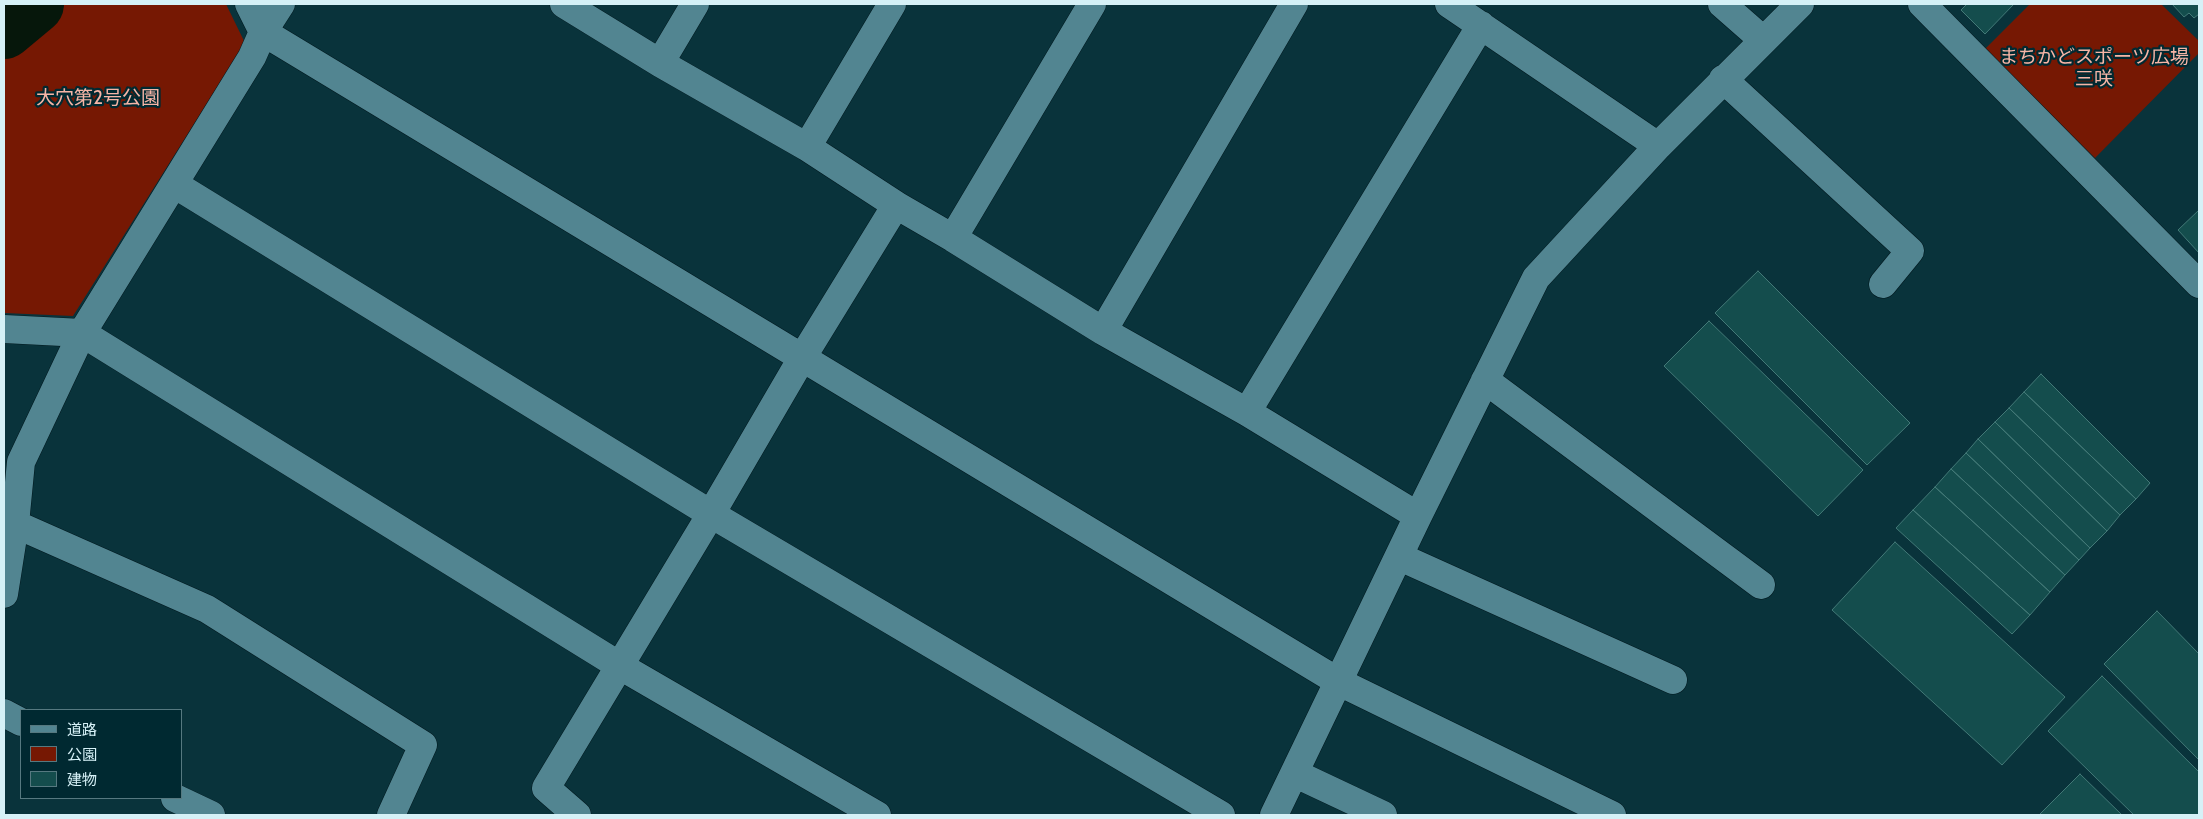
<!DOCTYPE html>
<html>
<head>
<meta charset="utf-8">
<style>
  body { margin:0 }
  #map { position:relative; width:2203px; height:819px; overflow:hidden; background:#09333b; font-family:Cabin,"Noto Sans JP",sans-serif }
  canvas { display:block }
  .frame { position:absolute; inset:0; border:5px solid #d6f1f7; pointer-events:none }
  .legend { position:absolute; left:20px; top:709px; width:162px; height:90px; box-sizing:border-box; background:#002931; border:1px solid #567980; margin:0; padding:6px 9px; list-style:none; font-size:15px; color:#d6f1f7 }
  .legend li { display:flex; align-items:center; gap:10px; height:25px }
  .legend b { width:25px; border:1px solid #567980 }
</style>
</head>
<body>
<div id="map">
<canvas width="2203" height="819"></canvas>
<div class="frame"></div>
<ul class="legend">
<li><b style="height:6px;background:#528591"></b>道路</li>
<li><b style="height:14px;background:#761803"></b>公園</li>
<li><b style="height:14px;background:#144d4d"></b>建物</li>
</ul>
</div>
<script>
const c = document.querySelector('canvas').getContext('2d');
c.lineJoin = 'round';
function fillPath(path, color) {
  c.fillStyle = color;
  c.fill(path, 'evenodd');
}
function poly(rows) {
  const path = new Path2D();
  for (const r of rows) {
    path.moveTo(r[0], r[1]);
    for (let i = 2; i < r.length; i += 2) path.lineTo(r[i], r[i + 1]);
  }
  return path;
}
function strokePath(path, color, width, dash) {
  c.strokeStyle = color;
  c.lineWidth = width;
  c.lineCap = dash ? 'butt' : 'round';
  c.setLineDash(dash || []);
  c.stroke(path);
}
function drawText(font, color, halo, rows, align = 'center') {
  c.font = font + ' Cabin,"Noto Sans JP",sans-serif';
  c.lineWidth = 4.5;
  c.setLineDash([]);
  c.textBaseline = 'middle';
  c.strokeStyle = halo;
  c.fillStyle = color;
  for (const [text, x, y, turn = 0] of rows) {
    c.save();
    c.translate(x, y);
    c.rotate((+turn || 0) * Math.PI / 180);
    c.textAlign = isNaN(turn) ? turn : align;
    if (halo) c.strokeText(text, 0, 0);
    c.fillText(text, 0, 0);
    c.restore();
  }
}
const green = poly([
  [48,4,226,4,245,43,73,316,4,313,4,40],
  [2030,4,2161,4,2199,41,2199,53,2095,158,1984,50]
]);
const river = poly([
  [4,29,34,4]
]);
const building = poly([
  [1967,4,2014,4,1985,34,1961,10,1967,4],
  [2172,4,2199,4,2199,14,2194,18,2189,13,2184,17,2172,4],
  [2199,210,2199,253,2178,230,2199,210],
  [1758,271,1910,423,1867,465,1715,313,1758,271],
  [1709,321,1863,470,1818,516,1664,366,1709,321],
  [2041,374,2150,483,2136,499,2024,392,2041,374],
  [2024,392,2136,499,2120,515,2009,408,2024,392],
  [2009,408,2120,515,2107,531,1995,422,2009,408],
  [1995,422,2107,531,2090,548,1978,439,1995,422],
  [1978,439,2090,548,2079,560,1966,453,1978,439],
  [1966,453,2079,560,2065,575,1951,469,1966,453],
  [1951,469,2065,575,2050,592,1935,487,1951,469],
  [1935,487,2050,592,2030,615,1913,510,1935,487],
  [1913,510,2030,615,2012,634,1896,528,1913,510],
  [1895,542,2065,697,2002,765,1832,610,1895,542],
  [2157,611,2199,654,2199,760,2104,664,2157,611],
  [2102,676,2199,772,2199,815,2134,815,2048,731,2102,676],
  [2080,774,2122,815,2039,815,2080,774]
]);
const minor = poly([
  [249,4,263,32,1339,682,1612,815],
  [564,4,660,63,807,147,896,205,953,238,1103,331,1247,412,1418,516],
  [1449,4,1658,146],
  [1722,4,1763,40],
  [1922,4,2199,284],
  [660,63,695,4],
  [1723,79,1910,251,1883,284],
  [807,147,892,4],
  [174,184,711,514,1221,815],
  [953,238,1092,4],
  [4,329,82,333,620,666,877,815],
  [1103,331,1294,4],
  [1485,380,1761,585],
  [1247,412,1481,25],
  [15,524,207,609,423,745,391,815],
  [1400,557,1673,680],
  [4,594,15,524,21,462,82,333,252,57,263,32,281,4],
  [4,713,21,722],
  [1296,774,1383,815],
  [175,798,211,815],
  [577,815,546,788,711,514,802,358,896,205],
  [1274,815,1418,516,1536,278,1658,146,1800,4]
]);
const parkNames = [
  ["まちかどスポーツ広場",2094,57],
  ["三咲",2094,79],
  ["大穴第2号公園",98,98]
];
fillPath(green, '#761803');
strokePath(river, '#06170b', 60);
fillPath(building, '#144d4d');
strokePath(building, '#437977', 1);
strokePath(minor, '#00191f', 29);
strokePath(minor, '#528591', 28);
drawText('19px', '#f6b5a6', '#002931', parkNames);
</script>
</body>
</html>
